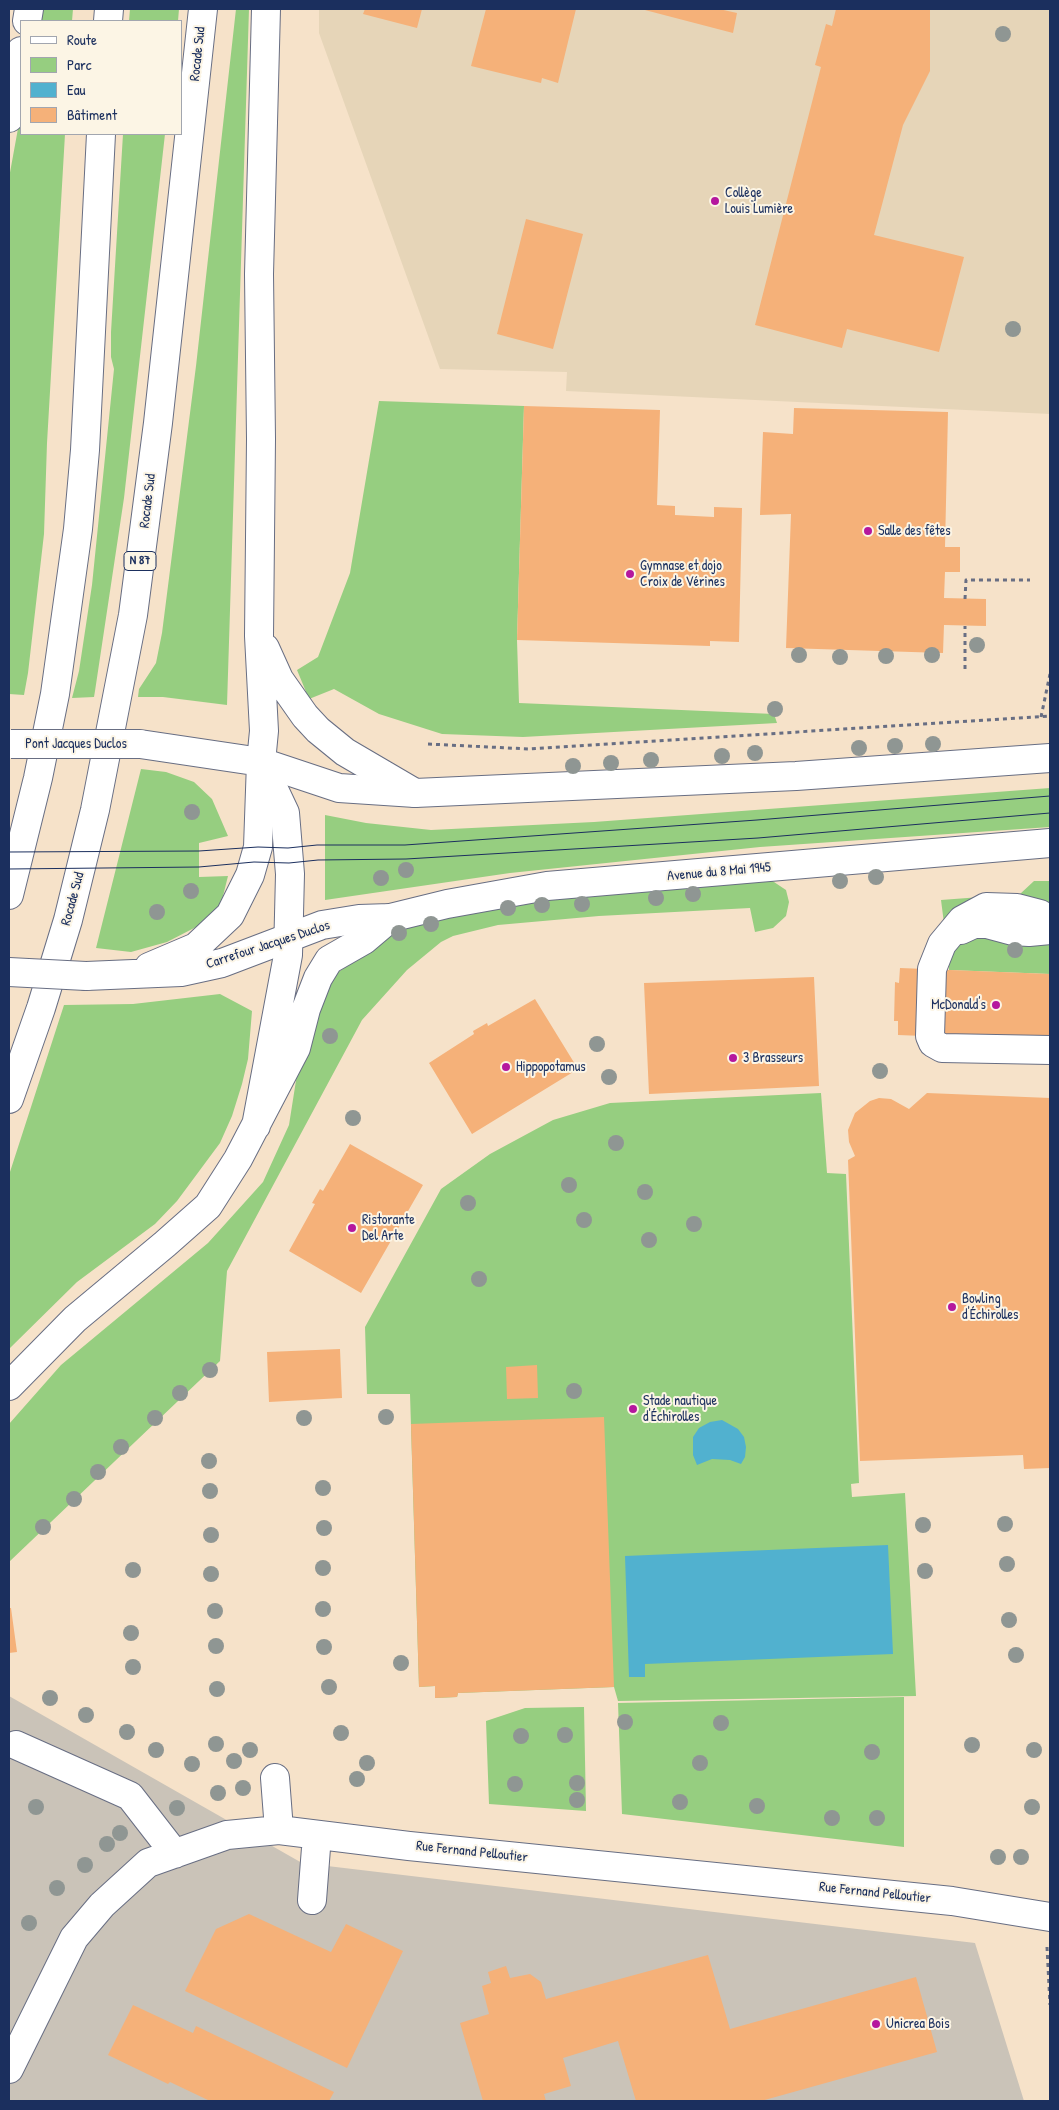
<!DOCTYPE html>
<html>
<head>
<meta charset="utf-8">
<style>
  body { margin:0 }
  #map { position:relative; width:1059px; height:2110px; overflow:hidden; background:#f6e2c9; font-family:"Patrick Hand",sans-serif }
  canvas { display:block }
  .frame { position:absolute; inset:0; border:10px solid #1b2f5e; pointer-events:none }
  .legend { position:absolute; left:20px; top:20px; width:162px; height:115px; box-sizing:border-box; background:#fcf5e5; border:1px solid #a2a6af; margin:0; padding:6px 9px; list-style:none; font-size:15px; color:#1b2f5e }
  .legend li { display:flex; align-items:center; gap:10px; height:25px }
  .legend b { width:25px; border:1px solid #a2a6af }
</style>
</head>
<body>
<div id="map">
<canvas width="1059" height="2110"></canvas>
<div class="frame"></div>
<ul class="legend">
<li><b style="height:6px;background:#fff"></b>Route</li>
<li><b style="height:14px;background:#96ce80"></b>Parc</li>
<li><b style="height:14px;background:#51b1cf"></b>Eau</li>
<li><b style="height:14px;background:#f5b179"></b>Bâtiment</li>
</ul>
</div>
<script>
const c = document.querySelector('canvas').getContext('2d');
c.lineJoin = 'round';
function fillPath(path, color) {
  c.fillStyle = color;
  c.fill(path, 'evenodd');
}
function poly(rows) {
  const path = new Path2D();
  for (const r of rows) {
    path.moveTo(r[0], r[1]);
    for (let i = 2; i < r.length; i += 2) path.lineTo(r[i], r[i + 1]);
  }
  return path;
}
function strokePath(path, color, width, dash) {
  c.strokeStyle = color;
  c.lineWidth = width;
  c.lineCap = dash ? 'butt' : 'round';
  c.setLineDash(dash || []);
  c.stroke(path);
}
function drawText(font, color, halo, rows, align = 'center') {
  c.font = font + ' "Patrick Hand",sans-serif';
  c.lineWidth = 4;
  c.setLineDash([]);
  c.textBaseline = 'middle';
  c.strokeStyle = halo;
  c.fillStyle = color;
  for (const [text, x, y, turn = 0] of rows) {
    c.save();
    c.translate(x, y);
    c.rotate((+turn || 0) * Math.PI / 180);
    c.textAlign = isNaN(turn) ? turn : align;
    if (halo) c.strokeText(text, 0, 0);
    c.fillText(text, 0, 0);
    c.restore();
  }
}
const built = poly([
  [319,9,1050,9,1050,414,566,391,567,372,440,369,319,33]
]);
const industrial = poly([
  [9,1696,302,1863,975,1943,1024,2101,9,2101]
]);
const green = poly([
  [41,9,73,9,72,21,39,21],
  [130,9,179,9,178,21,129,21],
  [236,9,249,9,227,705,163,697,138,697,139,689,156,663,162,633,196,366],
  [21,112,21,134,65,134,47,443,44,534,28,673,24,695,9,694,9,178],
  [123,134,165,134,124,498,95,691,94,697,72,698,79,671,92,585,114,369,111,357,111,332],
  [379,401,524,406,517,640,519,703,774,714,777,723,523,737,442,734,379,714,334,689,309,699,297,670,318,657,350,573],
  [141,769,166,772,194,782,212,799,228,836,199,843,199,877,228,876,221,904,198,926,167,942,131,952,96,948],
  [1050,788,1050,827,760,847,510,873,325,900,325,815,366,823,431,830,594,822],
  [765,876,786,890,789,902,786,916,773,928,755,932,750,908,599,916,498,925,453,936,441,942,407,970,362,1020,227,1271,220,1361,9,1562,9,1424,61,1365,208,1243,263,1182,289,1125,303,1036,326,972,340,971,352,962,371,932,440,909],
  [1034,881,1050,881,1050,917,945,931,941,900,1020,894],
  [960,934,1050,936,1050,974,949,970,949,951],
  [220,994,252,1011,248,1059,242,1084,232,1116,220,1143,177,1201,155,1224,77,1282,9,1349,9,1175,64,1005,133,1004],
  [821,1093,827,1173,846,1174,859,1483,851,1484,852,1497,905,1493,916,1696,618,1701,614,1687,458,1693,457,1697,435,1698,435,1686,419,1687,410,1394,367,1394,365,1327,441,1189,490,1154,553,1120,610,1103],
  [904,1697,904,1847,622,1814,618,1703],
  [584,1707,586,1811,489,1804,486,1721,525,1708]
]);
const water = poly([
  [722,1420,738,1429,744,1437,746,1447,745,1457,741,1464,730,1460,712,1459,697,1465,693,1455,693,1437,699,1428,710,1422],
  [888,1545,893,1654,645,1664,645,1677,629,1677,625,1556]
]);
const building = poly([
  [365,9,422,9,417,28,363,14],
  [486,9,576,9,558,83,542,78,541,83,471,66],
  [641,9,719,9,737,13,733,33],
  [836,9,930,9,930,71,903,125,874,235,964,257,939,352,847,329,842,348,755,325,821,67,815,65,826,24,832,26],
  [526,219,583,234,553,349,497,334],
  [524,406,660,410,657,505,675,506,675,515,714,517,714,507,742,508,739,642,710,641,710,646,517,640],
  [794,408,948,412,945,547,960,547,960,572,945,572,944,598,986,599,986,626,944,625,943,653,786,648,791,514,760,515,763,432,793,434],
  [900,968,1050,974,1050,1041,898,1035,898,1021,894,1021,895,982,899,983],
  [814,977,819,1086,649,1094,644,983],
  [535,999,578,1069,472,1134,429,1063,474,1034,473,1031,487,1023,488,1026],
  [927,1093,1050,1098,1050,1468,1024,1469,1023,1455,860,1461,848,1160,855,1156,849,1142,848,1130,855,1113,870,1101,879,1098,891,1099,909,1109],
  [350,1144,423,1185,361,1293,289,1251,315,1204,312,1203,320,1189,323,1191],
  [340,1349,342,1398,269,1402,267,1352],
  [537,1365,538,1398,507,1399,506,1367],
  [604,1417,614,1687,458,1693,457,1697,435,1698,435,1686,419,1687,411,1424],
  [9,1608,11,1608,17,1652,9,1653],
  [249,1914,331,1952,346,1924,403,1951,347,2068,185,1991,216,1929],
  [708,1955,730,2029,916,1977,937,2052,761,2101,636,2101,618,2041,563,2058,571,2086,544,2094,546,2101,483,2101,460,2023,489,2014,482,1986,491,1983,488,1972,506,1966,510,1978,530,1974,541,1982,546,1999],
  [133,2005,193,2033,196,2026,334,2092,329,2101,210,2101,170,2082,168,2084,108,2055]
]);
const path = poly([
  [965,599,966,580,1030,580],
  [965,669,965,626],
  [1041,717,1050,674],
  [428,744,529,749,1050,716],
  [1047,1947,1050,2005]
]);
const minor = poly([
  [1050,921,1040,914,1017,908,986,907,962,920,942,944,932,969,930,1036,933,1043,942,1048,1050,1050],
  [961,930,974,924,987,924,1013,931,1029,932,1050,930],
  [16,1745,130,1796,175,1854],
  [275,1778,279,1830],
  [312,1900,317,1835],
  [9,2069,74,1938,102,1905,148,1863,227,1835,279,1830,409,1846,952,1901,1050,1917]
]);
const major = poly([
  [140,744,261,762,339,788,415,793,796,776,1050,758],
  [149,967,196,947,230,915,250,875,258,847,261,762],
  [86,976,181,972,222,963,322,925,359,919,390,918,447,904,547,886,1050,843]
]);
const highway = poly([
  [27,21,29,9],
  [108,21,109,9],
  [9,118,21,51],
  [265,648,279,679,305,716,318,730,345,752,415,793],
  [9,895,38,778,55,694,78,529,85,450,101,134],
  [9,1099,41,1008,68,920,95,810,133,615,158,423,203,9],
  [256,1126,288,955,290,874,285,813,261,762,264,731,259,636,261,439,259,274,266,9],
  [9,1386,75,1319,165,1244,208,1206,238,1159,296,1048,306,1009,318,978,329,960,364,940,390,918]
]);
const tram = poly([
  [9,852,199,851,258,847,288,848,317,845,405,845,757,820,1050,796],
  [9,869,199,867,254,862,289,863,318,860,406,859,758,838,1050,813]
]);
const majorBridge = poly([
  [11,744,140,744],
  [9,972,86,976]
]);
const trees = [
  [1003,34],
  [1013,329],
  [977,645],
  [799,655],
  [932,655],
  [886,656],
  [840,657],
  [775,709],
  [933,744],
  [895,746],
  [859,748],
  [755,753],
  [722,756],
  [651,760],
  [611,763],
  [573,766],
  [192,812],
  [406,870],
  [876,877],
  [381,878],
  [840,881],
  [191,891],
  [693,894],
  [656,898],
  [582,904],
  [542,905],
  [508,908],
  [157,912],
  [431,924],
  [399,933],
  [1015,950],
  [330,1036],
  [597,1044],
  [880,1071],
  [609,1077],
  [353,1118],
  [616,1143],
  [569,1185],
  [645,1192],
  [468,1203],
  [584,1220],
  [694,1224],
  [649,1240],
  [479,1279],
  [210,1370],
  [574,1391],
  [180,1393],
  [386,1417],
  [155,1418],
  [304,1418],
  [121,1447],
  [209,1461],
  [98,1472],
  [323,1488],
  [210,1491],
  [74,1499],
  [1005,1524],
  [923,1525],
  [43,1527],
  [324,1528],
  [211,1535],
  [1007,1564],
  [323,1568],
  [133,1570],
  [925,1571],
  [211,1574],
  [323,1609],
  [215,1611],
  [1009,1620],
  [131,1633],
  [216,1646],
  [324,1647],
  [1016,1655],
  [401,1663],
  [133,1667],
  [329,1687],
  [217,1689],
  [50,1698],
  [86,1715],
  [625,1722],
  [721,1723],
  [127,1732],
  [341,1733],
  [565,1735],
  [521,1736],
  [216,1744],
  [972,1745],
  [156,1750],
  [250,1750],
  [1034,1750],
  [872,1752],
  [234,1761],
  [367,1763],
  [700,1763],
  [192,1764],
  [357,1779],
  [577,1783],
  [515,1784],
  [243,1788],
  [218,1793],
  [577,1800],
  [680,1802],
  [757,1806],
  [36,1807],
  [1032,1807],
  [177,1808],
  [832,1818],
  [877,1818],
  [120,1833],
  [107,1844],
  [998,1857],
  [1021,1857],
  [85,1865],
  [57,1888],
  [29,1923]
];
const markers = [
  [715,201,5,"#b5179e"],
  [868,531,5,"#b5179e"],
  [630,574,5,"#b5179e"],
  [996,1005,5,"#b5179e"],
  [733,1058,5,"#b5179e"],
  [506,1067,5,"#b5179e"],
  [352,1228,5,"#b5179e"],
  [952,1307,5,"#b5179e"],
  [633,1409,5,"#b5179e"],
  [876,2024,5,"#b5179e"]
];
const shields = [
  [140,561,32]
];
const shieldNames = [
  ["N 87",140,561]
];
const streetNames = [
  ["Rocade Sud",198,54,-84],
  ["Rocade Sud",148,501,-83],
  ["Pont Jacques Duclos",76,744],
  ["Avenue du 8 Mai 1945",719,872,-5],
  ["Rocade Sud",73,899,-75],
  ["Carrefour Jacques Duclos",268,945,-18],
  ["Rue Fernand Pelloutier",472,1852,6],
  ["Rue Fernand Pelloutier",875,1893,6]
];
const poiNames = [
  ["Collège",725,193],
  ["Louis Lumière",725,209],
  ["Salle des fêtes",878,531],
  ["Gymnase et dojo",640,566],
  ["Croix de Vérines",640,582],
  ["McDonald's",986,1005,"right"],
  ["3 Brasseurs",743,1058],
  ["Hippopotamus",516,1067],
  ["Ristorante",362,1220],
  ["Del Arte",362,1236],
  ["Bowling",962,1299],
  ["d'Échirolles",962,1315],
  ["Stade nautique",643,1401],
  ["d'Échirolles",643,1417],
  ["Unicrea Bois",886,2024]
];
fillPath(built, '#e6d5b8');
fillPath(industrial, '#cac3b8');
fillPath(green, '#96ce80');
fillPath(water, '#51b1cf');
fillPath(building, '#f5b179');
strokePath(minor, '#686e83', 30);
strokePath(major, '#686e83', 30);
strokePath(highway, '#686e83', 30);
strokePath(path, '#686e83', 3, [4, 4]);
strokePath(minor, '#fff', 28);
strokePath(major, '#fff', 28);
strokePath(highway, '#fff', 28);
strokePath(tram, '#1b2f5e', 1);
strokePath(majorBridge, '#686e83', 30, []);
strokePath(majorBridge, '#fff', 28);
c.fillStyle = '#8f9693';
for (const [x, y] of trees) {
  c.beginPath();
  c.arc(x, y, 8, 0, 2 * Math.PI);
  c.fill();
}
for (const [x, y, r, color] of markers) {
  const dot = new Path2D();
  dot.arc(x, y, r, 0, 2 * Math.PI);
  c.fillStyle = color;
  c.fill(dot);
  strokePath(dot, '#fcf5e5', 2);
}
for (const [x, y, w] of shields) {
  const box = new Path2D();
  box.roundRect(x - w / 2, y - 9.5, w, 19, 4);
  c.fillStyle = '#fcf5e5';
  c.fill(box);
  strokePath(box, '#1b2f5e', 1);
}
drawText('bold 12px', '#1b2f5e', null, shieldNames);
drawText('14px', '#1b2f5e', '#fcf5e5', streetNames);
drawText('14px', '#1b2f5e', '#fcf5e5', poiNames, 'left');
</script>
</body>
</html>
